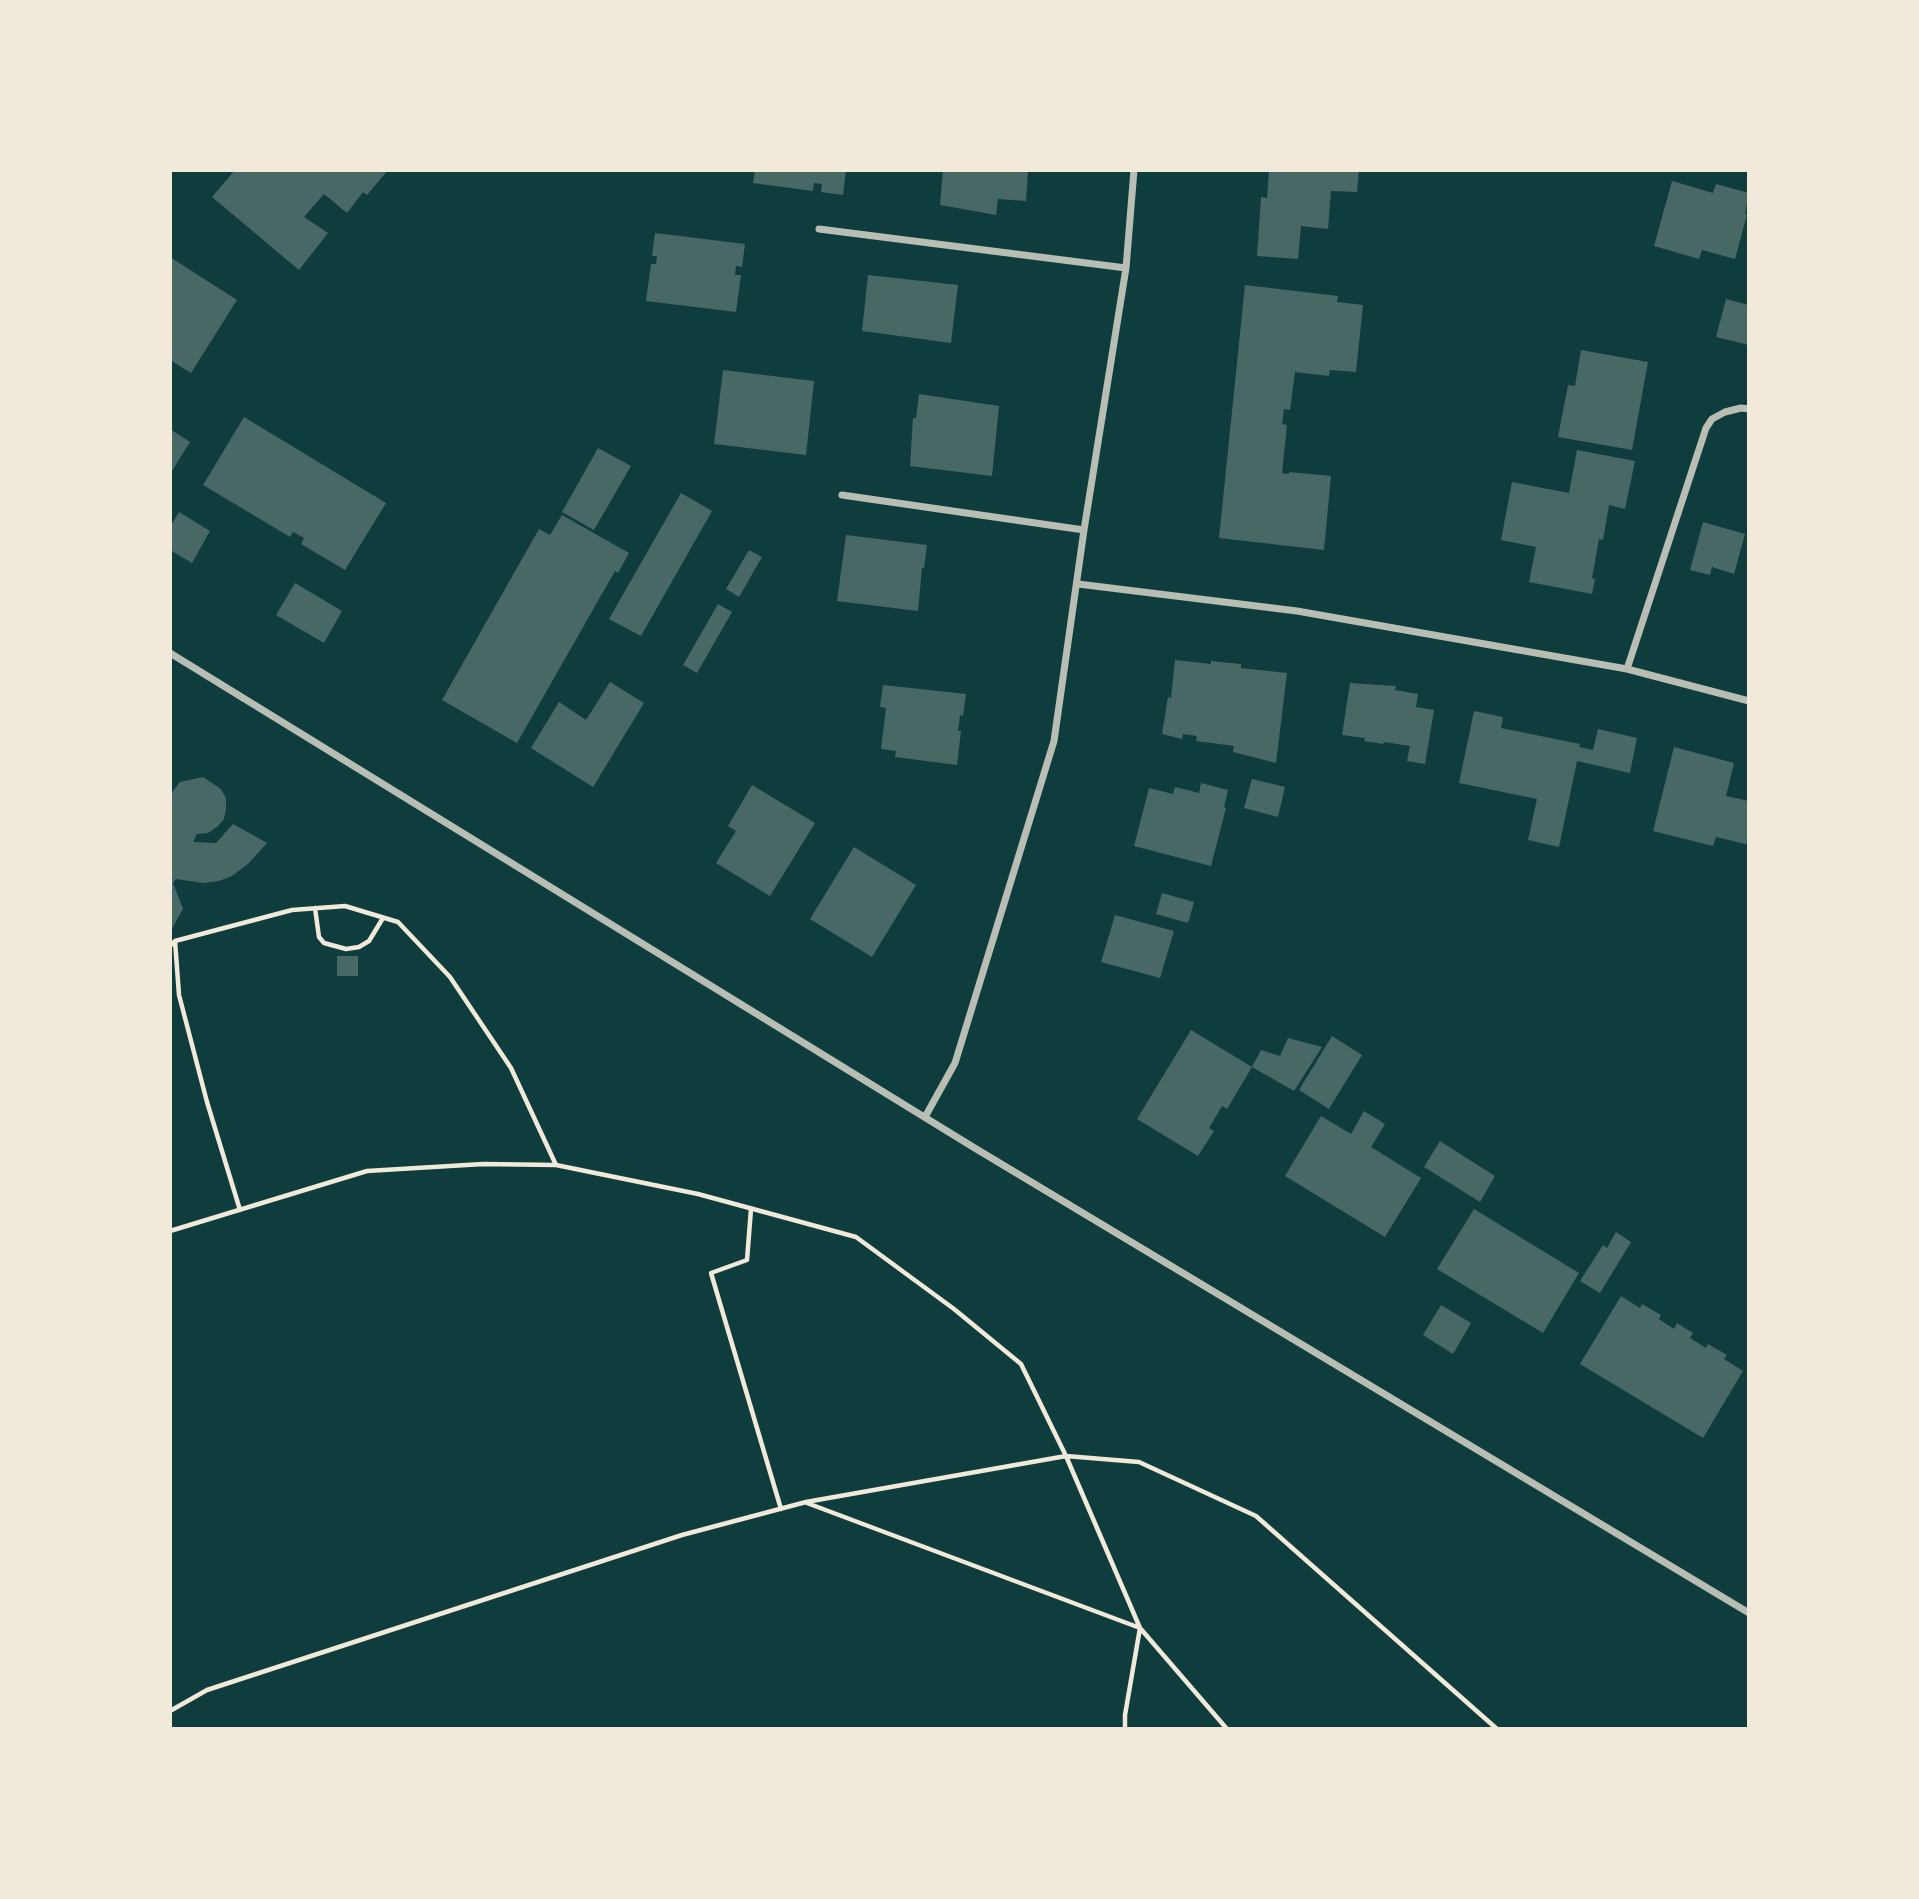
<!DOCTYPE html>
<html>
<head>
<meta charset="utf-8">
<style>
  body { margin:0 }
  #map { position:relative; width:1919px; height:1899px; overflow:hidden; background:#0f3d3e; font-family:Commissioner,sans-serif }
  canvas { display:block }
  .frame { position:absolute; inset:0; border:172px solid #f1e9da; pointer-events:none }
</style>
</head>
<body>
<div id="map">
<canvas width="1919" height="1899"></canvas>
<div class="frame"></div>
</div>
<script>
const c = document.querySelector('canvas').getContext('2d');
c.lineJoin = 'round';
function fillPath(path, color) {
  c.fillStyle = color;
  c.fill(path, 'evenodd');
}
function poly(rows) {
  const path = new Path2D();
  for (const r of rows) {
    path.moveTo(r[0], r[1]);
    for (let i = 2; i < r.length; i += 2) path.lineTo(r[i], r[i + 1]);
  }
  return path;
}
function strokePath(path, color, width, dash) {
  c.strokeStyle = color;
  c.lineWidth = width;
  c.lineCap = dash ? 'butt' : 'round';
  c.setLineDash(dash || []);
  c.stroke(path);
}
const building = poly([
  [235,170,388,170,367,195,363,192,347,213,324,194,304,217,328,233,299,270,212,197],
  [755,170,846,170,843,195,821,192,822,184,814,183,813,191,753,183],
  [943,170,1028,170,1026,201,998,199,996,215,940,205],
  [1269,170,1359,170,1357,192,1331,191,1328,229,1301,226,1298,259,1257,256,1261,197,1267,198],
  [1672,181,1713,193,1716,184,1749,193,1745,214,1747,215,1735,259,1702,250,1699,259,1654,246],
  [655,233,745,244,742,267,736,266,735,275,741,275,736,312,646,301,651,264,656,264,657,256,652,256],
  [170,257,237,300,191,373,170,360],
  [868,275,958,285,951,343,862,331],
  [1245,285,1338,296,1337,302,1363,305,1356,372,1330,370,1329,376,1295,372,1290,410,1284,409,1282,424,1287,425,1282,473,1289,474,1289,472,1331,476,1324,550,1219,538],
  [1726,299,1749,305,1749,345,1716,337],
  [1581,350,1648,362,1632,450,1558,437,1568,385,1575,386],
  [723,370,814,381,806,455,714,444],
  [919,394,999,406,992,476,910,466,913,418,916,418],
  [244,417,386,503,345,570,301,544,304,538,293,532,290,537,203,485],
  [170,429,190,442,170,474],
  [598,448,631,466,594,530,562,512],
  [1577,450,1635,461,1625,509,1609,505,1603,540,1599,539,1592,578,1595,579,1592,594,1529,582,1536,547,1501,540,1512,482,1569,493],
  [681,493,712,511,641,636,609,619],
  [179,512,210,531,192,563,170,550,170,527],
  [562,515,629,553,618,573,615,571,517,743,442,700,539,529,550,535],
  [1703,522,1745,534,1734,574,1712,567,1710,575,1690,570],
  [846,535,927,545,924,568,922,568,918,611,837,601],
  [749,550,762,557,739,597,726,589],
  [295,583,342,611,324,643,276,615],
  [718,604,732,612,697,673,683,665],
  [1175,660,1211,664,1211,661,1241,664,1241,668,1287,673,1276,763,1233,752,1234,746,1196,741,1197,736,1183,734,1182,739,1162,734,1168,697,1171,698],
  [610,682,644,703,593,787,531,748,559,702,586,720],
  [1350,683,1396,686,1395,690,1418,694,1416,707,1434,710,1425,764,1407,761,1410,746,1384,742,1383,744,1364,741,1365,738,1342,735],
  [883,685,966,694,963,716,960,715,958,731,961,731,957,765,895,757,896,751,881,749,886,708,880,707],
  [1474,711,1503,717,1501,728,1580,744,1579,747,1593,750,1598,729,1637,738,1630,773,1577,761,1559,847,1528,840,1537,799,1459,783],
  [1674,747,1734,763,1726,796,1749,801,1749,845,1716,837,1713,846,1653,831],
  [203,777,221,789,226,798,226,809,224,819,217,827,208,833,197,834,193,842,216,843,233,824,267,843,248,864,232,876,219,881,203,883,176,879,173,883,183,909,170,932,170,795,180,782],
  [1252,779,1285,787,1278,817,1244,808],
  [1201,783,1228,790,1224,807,1226,808,1211,866,1134,846,1149,788,1173,794,1175,787,1199,793],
  [752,785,815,823,770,896,716,863,736,831,728,826],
  [854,847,916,885,872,957,810,919],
  [1162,893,1194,902,1188,923,1156,914],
  [1115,915,1174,931,1160,978,1101,962],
  [337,956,358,956,358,976,337,976],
  [1191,1030,1252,1067,1261,1050,1280,1056,1288,1038,1322,1047,1294,1091,1252,1067,1227,1109,1222,1106,1209,1128,1214,1131,1198,1156,1137,1119],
  [1332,1036,1362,1055,1329,1109,1299,1090],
  [1364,1111,1385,1124,1371,1147,1421,1178,1385,1237,1285,1176,1321,1116,1351,1134],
  [1440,1141,1495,1176,1480,1202,1424,1167],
  [1474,1209,1579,1273,1543,1333,1437,1269],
  [1616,1232,1631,1242,1600,1293,1580,1281,1603,1245,1607,1248],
  [1621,1296,1640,1308,1642,1304,1661,1315,1659,1319,1674,1329,1677,1323,1693,1333,1690,1338,1706,1348,1708,1344,1727,1355,1724,1359,1743,1371,1703,1438,1580,1364],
  [1441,1305,1471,1323,1453,1354,1423,1335]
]);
const path = poly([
  [315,908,319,937,324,943,346,949,359,947,369,941,383,918],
  [175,941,179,995,207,1102,240,1210],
  [170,946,175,941,292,910,345,906,398,922,450,977,511,1068,556,1165],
  [751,1209,747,1260,711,1273,781,1509],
  [170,1231,367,1171,483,1164,556,1165,698,1194,856,1237,954,1309,1021,1364,1066,1456,1140,1628,1125,1715,1125,1729],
  [807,1503,1140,1628,1227,1729],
  [170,1711,207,1690,682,1535,806,1502,1066,1456,1139,1462,1256,1516,1497,1729]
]);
const minor = poly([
  [819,229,1126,268],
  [842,495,1084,530],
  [1078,584,1297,611,1627,669,1749,701],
  [170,653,973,1147,1749,1613],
  [1627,669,1706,428,1712,419,1725,412,1741,408,1749,409],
  [925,1117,955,1063,1054,741,1084,530,1126,268,1134,170]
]);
fillPath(building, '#486865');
strokePath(path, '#f1e9da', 4.5);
strokePath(minor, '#b8beb3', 7);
</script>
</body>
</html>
